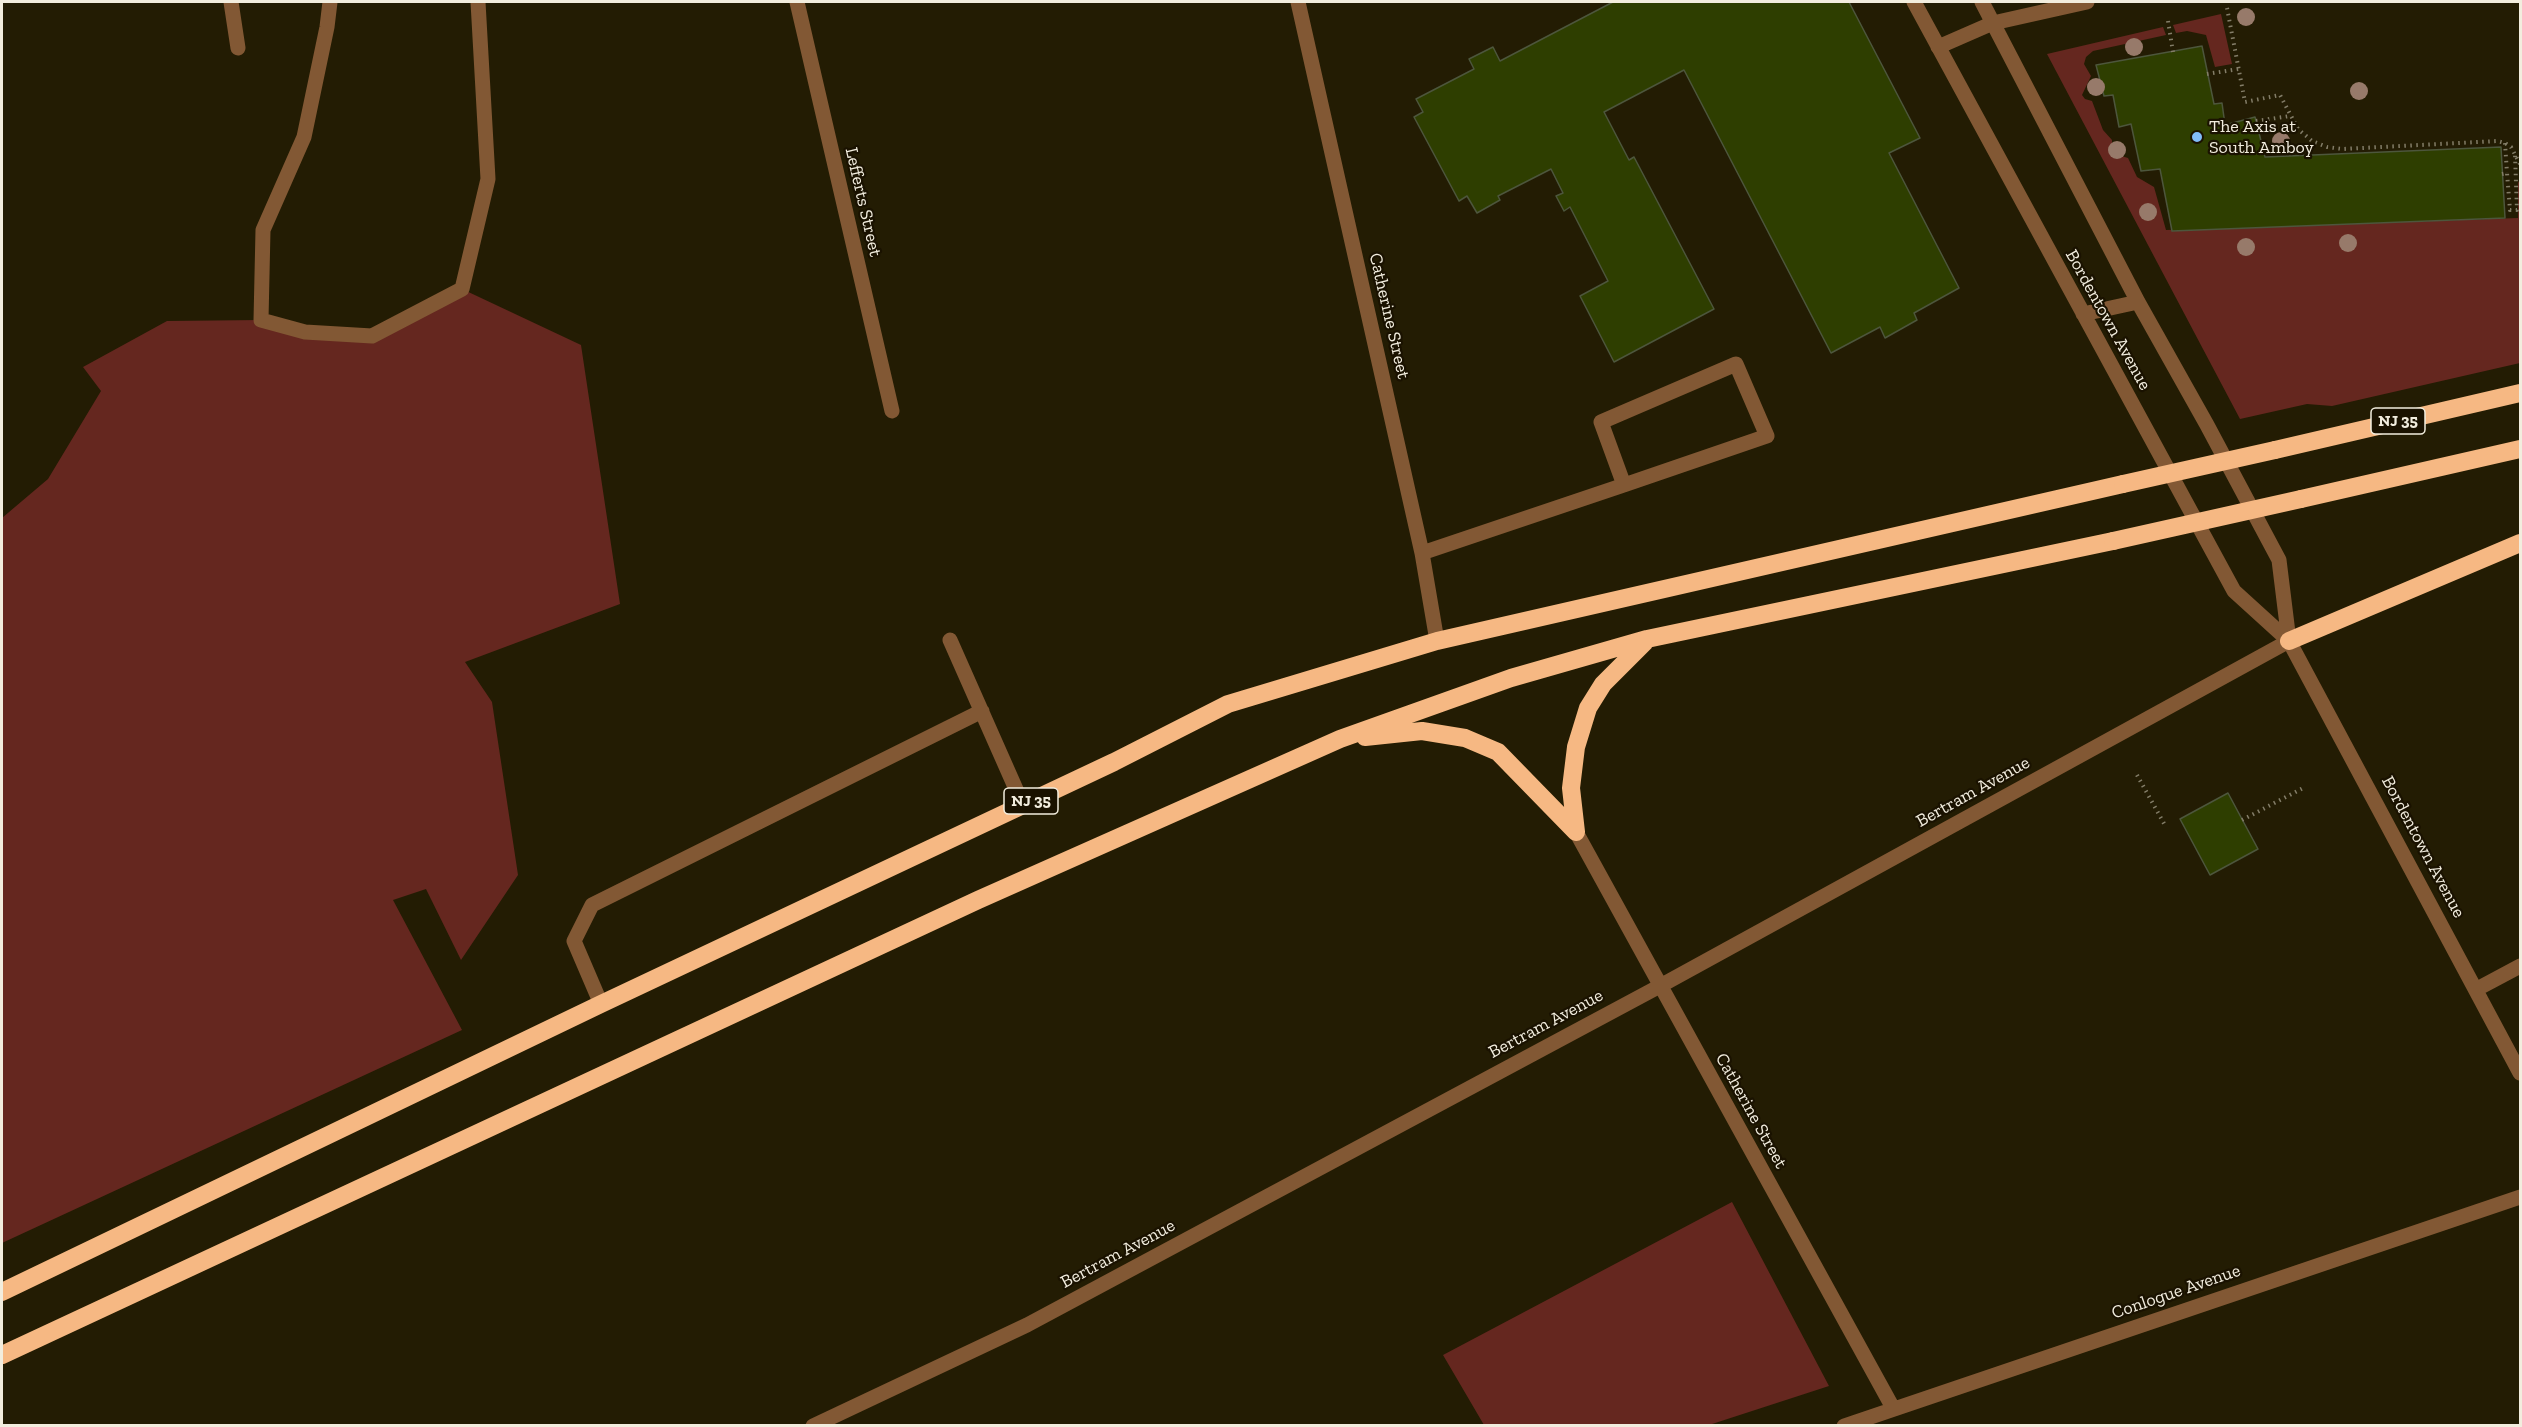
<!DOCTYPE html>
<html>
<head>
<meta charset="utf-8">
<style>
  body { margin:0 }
  #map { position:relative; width:2522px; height:1427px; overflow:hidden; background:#231c03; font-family:"Zilla Slab",serif }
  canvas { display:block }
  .frame { position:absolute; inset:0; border:3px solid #f2edde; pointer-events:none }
</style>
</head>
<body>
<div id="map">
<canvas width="2522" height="1427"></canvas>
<div class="frame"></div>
</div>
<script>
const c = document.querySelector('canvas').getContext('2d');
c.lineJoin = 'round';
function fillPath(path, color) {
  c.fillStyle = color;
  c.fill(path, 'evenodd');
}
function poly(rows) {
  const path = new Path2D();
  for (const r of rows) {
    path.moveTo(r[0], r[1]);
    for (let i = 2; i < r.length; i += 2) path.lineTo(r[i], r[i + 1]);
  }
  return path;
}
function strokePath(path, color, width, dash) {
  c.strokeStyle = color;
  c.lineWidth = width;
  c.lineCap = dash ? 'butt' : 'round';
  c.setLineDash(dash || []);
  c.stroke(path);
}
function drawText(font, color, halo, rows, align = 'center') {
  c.font = font + ' "Zilla Slab",serif';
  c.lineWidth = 4.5;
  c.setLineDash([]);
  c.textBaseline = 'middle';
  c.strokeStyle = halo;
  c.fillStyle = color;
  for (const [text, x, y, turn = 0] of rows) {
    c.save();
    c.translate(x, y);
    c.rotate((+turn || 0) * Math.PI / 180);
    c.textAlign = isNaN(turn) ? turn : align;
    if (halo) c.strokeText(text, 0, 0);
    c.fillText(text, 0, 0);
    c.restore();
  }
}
const green = poly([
  [2221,14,2232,64,2215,67,2206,35,2187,31,2176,33,2173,25],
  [2163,27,2166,35,2093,51,2086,57,2084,64,2091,76,2082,95,2085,99,2092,101,2103,130,2112,140,2112,150,2115,154,2128,158,2137,177,2154,187,2166,230,2518,218,2518,181,2520,185,2520,363,2332,406,2307,404,2240,419,2047,54],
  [462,289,581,345,620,604,465,662,492,702,518,875,461,960,426,889,393,900,462,1030,2,1243,2,518,48,479,101,391,83,367,167,321,261,320,372,336],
  [1732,1202,1829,1386,1709,1425,1484,1425,1443,1355]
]);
const building = poly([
  [1613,2,1849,2,1920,138,1889,153,1959,288,1914,313,1917,320,1885,338,1880,327,1831,353,1684,70,1604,112,1629,160,1634,157,1714,309,1614,362,1580,296,1608,281,1570,207,1564,211,1556,196,1563,193,1551,169,1498,196,1500,200,1477,213,1467,196,1459,201,1414,117,1423,112,1416,99,1474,69,1469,59,1493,47,1500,61,1613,2],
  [2202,46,2214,104,2222,103,2225,125,2255,117,2265,157,2501,147,2505,218,2172,231,2160,169,2141,171,2131,124,2119,127,2113,95,2104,96,2096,65,2202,46],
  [2228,793,2258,849,2210,875,2180,819,2228,793]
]);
const path = poly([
  [2227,8,2245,102,2280,95,2298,129,2312,141,2327,147,2343,149,2497,141,2505,143,2511,147,2520,164],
  [2168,21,2173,52],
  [2207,74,2239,69],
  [2256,121,2290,116],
  [2505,143,2507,173],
  [2502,174,2507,173,2510,210,2517,210,2515,155],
  [2137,775,2166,827],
  [2242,820,2305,787]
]);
const minor = poly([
  [231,2,238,48],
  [330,2,327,27,304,137,263,230,261,320,305,332,372,336,462,289,488,179,478,2],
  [797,2,892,411],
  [1298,2,1422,553,1437,641],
  [1914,2,2234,591,2289,641,2520,1073],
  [1982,2,2138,302,2207,425,2279,560,2289,641],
  [1938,47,1993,23,2087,2],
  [2083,314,2138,302],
  [1422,553,1624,485,1767,436,1736,364,1601,422,1624,485],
  [950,640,1023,805],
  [1576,832,1893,1408],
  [2477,989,2520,966],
  [601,1004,574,941,592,905,982,711],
  [813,1426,1027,1325,1660,986,2289,641],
  [1844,1426,2520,1197]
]);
const highway = poly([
  [2275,450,2520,393],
  [2301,499,2520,449],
  [2289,641,2520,543],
  [1365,737,1422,731,1465,738,1498,752,1576,832],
  [1576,832,1571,788,1576,747,1588,708,1603,684,1645,642],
  [2,1292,601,1004,1114,762,1228,704,1437,641,2123,484],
  [2,1355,978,900,1340,739,1511,678,1647,639,2113,541]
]);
const highwayBridge = poly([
  [2123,484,2275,450],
  [2113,541,2301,499]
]);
const trees = [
  [2246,17],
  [2134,47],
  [2096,87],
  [2359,91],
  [2281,141],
  [2117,150],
  [2148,212],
  [2348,243],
  [2246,247]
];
const markers = [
  [2197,137,6,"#81bcfa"]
];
const shields = [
  [2398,421,54],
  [1031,801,54]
];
const shieldNames = [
  ["NJ 35",2398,421],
  ["NJ 35",1031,801]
];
const poiNames = [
  ["The Axis at",2209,127],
  ["South Amboy",2209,148]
];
const streetNames = [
  ["Lefferts Street",863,202,77],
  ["Catherine Street",1389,316,77],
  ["Bordentown Avenue",2108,320,61],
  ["Bertram Avenue",1973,792,-29],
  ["Bordentown Avenue",2423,847,62],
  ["Bertram Avenue",1546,1024,-28],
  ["Catherine Street",1751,1111,61],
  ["Bertram Avenue",1118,1254,-28],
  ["Conlogue Avenue",2176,1292,-19]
];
fillPath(green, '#65271f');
fillPath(building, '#2e3e00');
strokePath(building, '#4d563c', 1.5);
strokePath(path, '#837d68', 4, [1.5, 4.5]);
strokePath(minor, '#825834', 15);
strokePath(highway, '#f6b883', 18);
strokePath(highwayBridge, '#f6b883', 18);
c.fillStyle = '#977a6a';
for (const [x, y] of trees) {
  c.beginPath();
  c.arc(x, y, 9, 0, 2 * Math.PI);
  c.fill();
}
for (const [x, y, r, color] of markers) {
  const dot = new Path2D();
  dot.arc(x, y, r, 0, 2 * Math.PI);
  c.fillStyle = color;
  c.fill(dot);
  strokePath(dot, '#1a1200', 2);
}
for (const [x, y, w] of shields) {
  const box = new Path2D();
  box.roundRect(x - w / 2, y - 13, w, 26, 4.5);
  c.fillStyle = '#1a1200';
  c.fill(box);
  strokePath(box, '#f2edde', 1.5);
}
drawText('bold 16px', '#f2edde', null, shieldNames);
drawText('18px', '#f2edde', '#1a1200', poiNames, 'left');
drawText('18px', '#f2edde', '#1a1200', streetNames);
</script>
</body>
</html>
